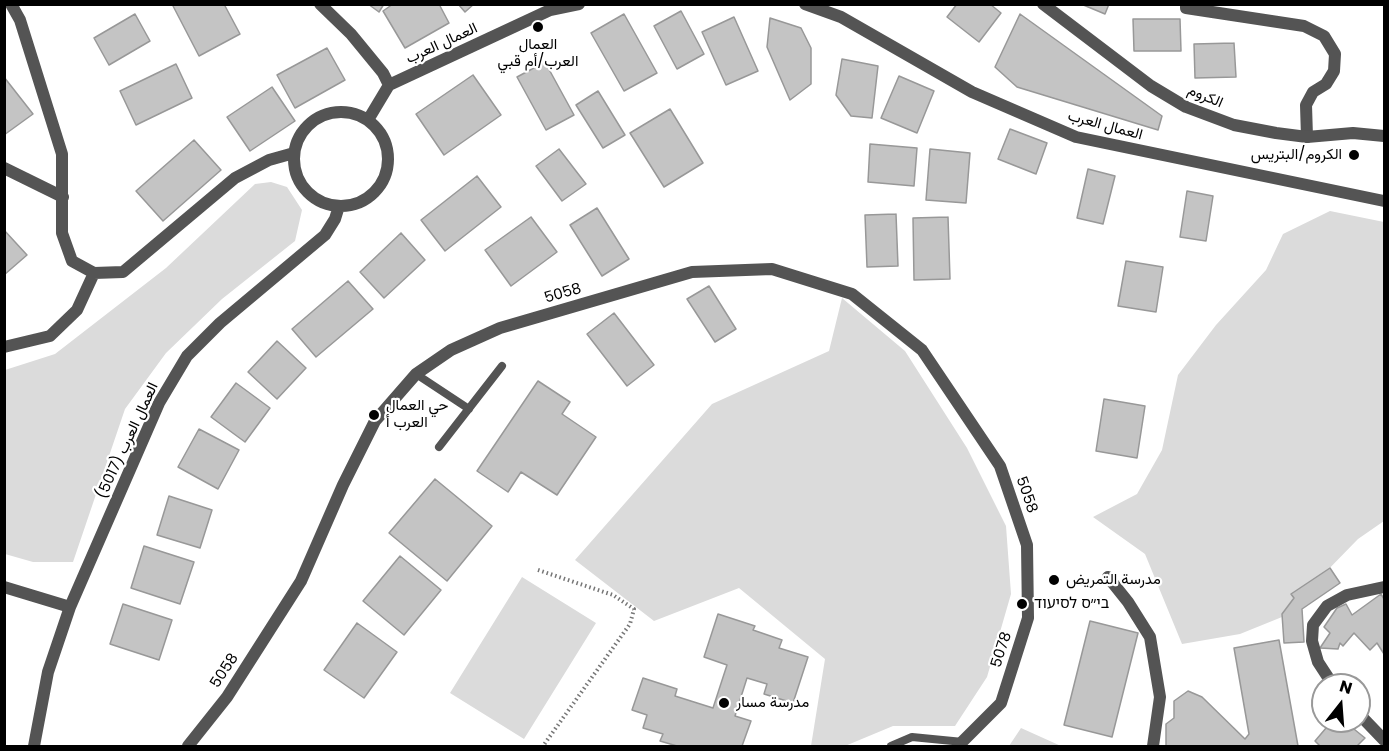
<!DOCTYPE html>
<html>
<head>
<meta charset="utf-8">
<style>
  body { margin:0 }
  #map { position:relative; width:1389px; height:751px; overflow:hidden; background:#fff; font-family:Poppins,sans-serif }
  canvas { display:block }
  .frame { position:absolute; inset:0; border:6px solid #000; pointer-events:none }
  .north { position:absolute; left:1311px; top:673px; width:60px; height:60px; box-sizing:border-box; background:#fff; border:2px solid #999; border-radius:50%; rotate:17deg; font-size:16px; font-weight:700; line-height:24px; text-align:center; color:#000 }
  .north::after { content:''; display:block; margin:auto; width:21px; height:27px; background:#000; clip-path:polygon(50% 0,100% 100%,50% 72%,0 100%) }
</style>
</head>
<body>
<div id="map">
<canvas width="1389" height="751"></canvas>
<div class="frame"></div>
<div class="north">N</div>
</div>
<script>
const c = document.querySelector('canvas').getContext('2d');
c.lineJoin = 'round';
function fillPath(path, color) {
  c.fillStyle = color;
  c.fill(path, 'evenodd');
}
function poly(rows) {
  const path = new Path2D();
  for (const r of rows) {
    if (r.length === 3) {
      path.moveTo(r[0] + r[2], r[1]);
      path.arc(r[0], r[1], r[2], 0, 2 * Math.PI);
      continue;
    }
    path.moveTo(r[0], r[1]);
    for (let i = 2; i < r.length; i += 2) path.lineTo(r[i], r[i + 1]);
  }
  return path;
}
function strokePath(path, color, width, dash) {
  c.strokeStyle = color;
  c.lineWidth = width;
  c.lineCap = dash ? 'butt' : 'round';
  c.setLineDash(dash || []);
  c.stroke(path);
}
function drawText(font, color, halo, rows, align = 'center') {
  c.font = font + ' Poppins,Vazirmatn,"Noto Sans Hebrew",sans-serif';
  c.lineWidth = 4.5;
  c.setLineDash([]);
  c.textBaseline = 'middle';
  c.strokeStyle = halo;
  c.fillStyle = color;
  for (const [text, x, y, turn = 0] of rows) {
    c.save();
    c.translate(x, y);
    c.rotate((+turn || 0) * Math.PI / 180);
    c.textAlign = isNaN(turn) ? turn : align;
    if (halo) c.strokeText(text, 0, 0);
    c.fillText(text, 0, 0);
    c.restore();
  }
}
const green = poly([
  [271,182,287,187,302,210,295,241,222,299,166,353,125,409,73,562,33,562,5,554,5,370,55,354,166,268,255,184],
  [1330,211,1384,222,1384,521,1358,539,1282,617,1240,634,1182,644,1145,554,1093,517,1137,494,1162,450,1178,375,1216,325,1266,270,1283,234],
  [842,298,905,351,967,448,1006,526,1011,594,987,677,955,726,893,726,845,746,811,746,825,659,739,588,654,621,575,560,712,404,829,351],
  [522,577,596,623,524,739,450,693],
  [1021,728,1061,746,1009,746]
]);
const building = poly([
  [172,4,224,4,240,34,199,56,172,4],
  [368,4,384,4,379,12,368,4],
  [393,4,439,4,449,23,405,48,383,11,393,4],
  [458,4,474,4,465,12,458,4],
  [957,4,990,4,1001,13,979,42,947,17,957,4],
  [1081,4,1109,4,1105,14,1081,4],
  [681,11,704,54,677,69,654,26,681,11],
  [135,14,150,41,109,65,94,38,135,14],
  [624,14,657,73,624,91,591,33,624,14],
  [1020,14,1162,116,1158,130,1017,87,995,67,1020,14],
  [734,17,758,71,726,85,702,32,734,17],
  [770,18,801,28,811,48,811,84,790,100,767,47,770,18],
  [1133,19,1180,19,1181,51,1134,51,1133,19],
  [1234,43,1236,77,1195,78,1194,44,1234,43],
  [327,48,345,80,295,108,277,75,327,48],
  [842,59,878,66,872,118,851,116,836,95,842,59],
  [545,62,574,115,546,130,517,77,545,62],
  [176,64,192,98,136,125,120,91,176,64],
  [473,75,501,115,444,155,416,114,473,75],
  [899,76,934,91,917,133,881,118,899,76],
  [4,77,33,114,4,135,4,77],
  [272,87,295,121,250,151,227,117,272,87],
  [598,91,625,135,603,148,576,105,598,91],
  [670,109,703,163,664,187,630,133,670,109],
  [1010,129,1047,143,1036,174,998,159,1010,129],
  [194,140,221,170,163,221,136,191,194,140],
  [870,144,917,148,914,186,868,182,870,144],
  [559,149,586,184,562,201,536,166,559,149],
  [930,149,970,153,966,203,926,200,930,149],
  [1088,169,1115,176,1103,224,1077,218,1088,169],
  [477,176,501,207,445,251,421,220,477,176],
  [1187,191,1213,196,1206,241,1180,237,1187,191],
  [597,208,629,259,602,276,570,225,597,208],
  [896,214,898,266,867,267,865,215,896,214],
  [531,217,557,252,511,286,485,250,531,217],
  [948,217,950,279,914,280,913,218,948,217],
  [4,230,27,255,4,275,4,230],
  [401,233,425,260,384,298,360,272,401,233],
  [1126,261,1163,267,1156,312,1118,306,1126,261],
  [348,281,373,309,316,357,292,329,348,281],
  [709,286,736,329,715,342,687,299,709,286],
  [614,313,654,365,627,386,587,334,614,313],
  [277,341,306,368,277,399,248,372,277,341],
  [538,381,570,402,562,414,596,437,557,495,521,472,508,492,477,471,538,381],
  [236,383,270,408,245,442,211,417,236,383],
  [1104,399,1145,406,1137,458,1096,451,1104,399],
  [199,429,239,450,218,489,178,467,199,429],
  [435,479,492,526,447,581,389,533,435,479],
  [169,496,212,510,200,548,157,535,169,496],
  [144,546,194,562,180,604,131,588,144,546],
  [400,556,441,590,404,635,363,601,400,556],
  [1330,568,1340,583,1302,609,1304,642,1284,643,1282,614,1294,598,1291,594,1330,568],
  [1381,594,1384,599,1384,654,1377,643,1370,650,1354,633,1343,646,1340,643,1338,649,1320,648,1330,633,1324,627,1337,608,1346,604,1352,615,1381,594],
  [123,604,172,620,159,660,110,644,123,604],
  [718,614,755,626,753,630,782,640,779,648,808,657,793,703,764,694,767,684,747,678,735,716,751,721,742,746,677,746,660,741,663,734,643,728,647,715,632,710,643,678,677,689,675,696,713,708,727,665,704,657,718,614],
  [1090,621,1138,633,1112,737,1064,725,1090,621],
  [357,623,397,652,364,698,324,670,357,623],
  [1279,640,1298,746,1166,746,1166,724,1174,718,1174,701,1188,691,1202,697,1245,739,1249,734,1234,648,1279,640],
  [1332,721,1344,721,1365,738,1357,746,1320,746,1315,741,1332,721]
]);
const path = poly([
  [538,570,613,595,634,609,630,624,543,746]
]);
const service = poly([
  [416,374,469,409],
  [439,447,502,366],
  [891,746,912,737,963,742]
]);
const minor = poly([
  [11,4,20,20,62,154,62,233,72,261,94,273,123,272,235,178,269,160,294,153],
  [320,4,351,34,383,73,389,85],
  [1186,4,1186,8,1304,26,1324,36,1335,54,1334,71,1326,84,1313,92,1306,105,1307,137],
  [341,159,47],
  [368,120,389,85,550,10,579,4],
  [4,168,63,197],
  [4,347,50,336,77,310,94,273],
  [1108,577,1128,602,1150,637,1160,697,1153,746],
  [4,587,70,607],
  [1333,685,1318,662,1312,641,1313,625,1327,606,1347,595,1384,587],
  [1359,714,1384,740],
  [34,746,48,672,70,607,159,403,187,356,220,323,325,235,335,219,339,206],
  [188,746,227,697,301,581,343,485,375,421,416,374,451,350,500,328,692,272,772,269,852,294,922,350,1000,466,1027,545,1028,618,1001,703,958,746]
]);
const tertiary = poly([
  [805,4,841,17,972,92,1076,137,1384,201],
  [1043,4,1151,86,1186,107,1234,125,1276,133,1307,137,1353,133,1384,136]
]);
const markers = [
  [538,27,6,"#000"],
  [1354,155,6,"#000"],
  [374,415,6,"#000"],
  [1054,580,6,"#000"],
  [1022,604,6,"#000"],
  [724,703,6,"#000"]
];
const streetNames = [
  ["العمال العرب",442,44,-25],
  ["الكروم",1205,97,23],
  ["العمال العرب",1105,126,15],
  ["5058",563,294,-16],
  ["العمال العرب (5017)",128,441,-65],
  ["5058",1026,495,71],
  ["5078",1002,650,-72],
  ["5058",225,671,-57]
];
const poiNames = [
  ["العمال",538,45,"center"],
  ["العرب/أم قبي",538,62,"center"],
  ["الكروم/البتريس",1342,155,"right"],
  ["حي العمال",386,406],
  ["العرب أ",386,423],
  ["مدرسة التمريض",1066,580],
  ["בי״ס לסיעוד",1034,604],
  ["مدرسة مسار",736,703]
];
fillPath(green, '#dbdbdb');
fillPath(building, '#c4c4c4');
strokePath(building, '#989898', 1.5);
strokePath(path, '#767676', 4, [1.5, 3]);
strokePath(service, '#545454', 8);
strokePath(minor, '#545454', 12);
strokePath(tertiary, '#545454', 12);
for (const [x, y, r, color] of markers) {
  const dot = new Path2D();
  dot.arc(x, y, r, 0, 2 * Math.PI);
  c.fillStyle = color;
  c.fill(dot);
  strokePath(dot, '#fff', 2);
}
drawText('15px', '#000', '#fff', streetNames);
drawText('15px', '#000', '#fff', poiNames, 'left');
</script>
</body>
</html>
